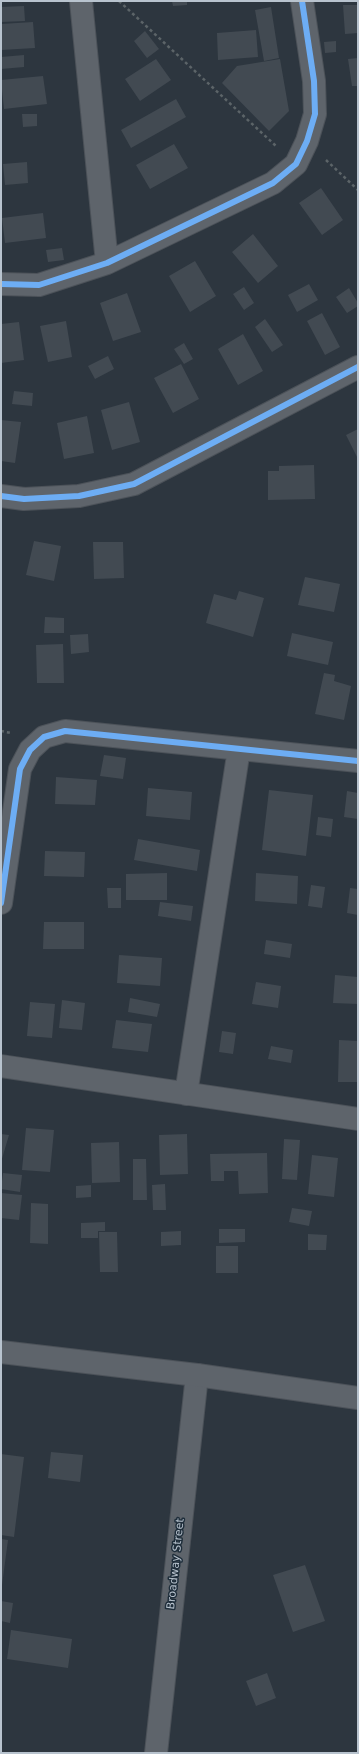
<!DOCTYPE html>
<html>
<head>
<meta charset="utf-8">
<style>
  body { margin:0 }
  #map { position:relative; width:359px; height:1754px; overflow:hidden; background:#2d363f; font-family:"DejaVu Sans",sans-serif }
  canvas { display:block }
  .frame { position:absolute; inset:0; border:2px solid #b8c3ce; pointer-events:none }
</style>
</head>
<body>
<div id="map">
<canvas width="359" height="1754"></canvas>
<div class="frame"></div>
</div>
<script>
const c = document.querySelector('canvas').getContext('2d');
c.lineJoin = 'round';
function fillPath(path, color) {
  c.fillStyle = color;
  c.fill(path, 'evenodd');
}
function poly(rows) {
  const path = new Path2D();
  for (const r of rows) {
    path.moveTo(r[0], r[1]);
    for (let i = 2; i < r.length; i += 2) path.lineTo(r[i], r[i + 1]);
  }
  return path;
}
function strokePath(path, color, width, dash) {
  c.strokeStyle = color;
  c.lineWidth = width;
  c.lineCap = dash ? 'butt' : 'round';
  c.setLineDash(dash || []);
  c.stroke(path);
}
function drawText(font, color, halo, rows, align = 'center') {
  c.font = font + ' "DejaVu Sans",sans-serif';
  c.lineWidth = 3;
  c.setLineDash([]);
  c.textBaseline = 'middle';
  c.strokeStyle = halo;
  c.fillStyle = color;
  for (const [text, x, y, turn = 0] of rows) {
    c.save();
    c.translate(x, y);
    c.rotate((+turn || 0) * Math.PI / 180);
    c.textAlign = isNaN(turn) ? turn : align;
    if (halo) c.strokeText(text, 0, 0);
    c.fillText(text, 0, 0);
    c.restore();
  }
}
const building = poly([
  [172,1,187,1,187,5,173,6],
  [343,5,358,5,358,33,345,34],
  [24,6,25,21,1,22,1,7],
  [271,7,279,58,264,61,255,10],
  [33,22,35,48,1,50,1,24],
  [256,30,258,57,218,60,217,33],
  [145,31,159,49,147,58,134,41],
  [336,41,336,52,325,53,324,42],
  [24,55,24,67,1,69,1,57],
  [358,58,358,86,352,86,348,59],
  [156,59,171,80,140,101,125,79],
  [280,59,289,111,269,131,222,83,237,66],
  [43,76,47,104,4,109,1,80],
  [176,99,186,117,131,148,121,130],
  [22,114,37,114,37,126,23,127],
  [174,144,188,168,150,189,136,165],
  [27,162,28,183,5,185,3,164],
  [321,188,343,220,322,235,299,203],
  [43,213,46,238,5,243,2,218],
  [253,234,278,266,258,283,232,252],
  [62,248,64,260,48,262,46,250],
  [195,261,216,296,190,312,169,276],
  [309,284,318,300,297,312,288,295],
  [244,287,254,303,244,310,233,294],
  [349,288,358,303,358,306,347,313,336,297],
  [127,293,141,332,113,341,100,303],
  [322,313,340,347,325,355,307,321],
  [265,319,283,345,272,352,255,327],
  [66,321,72,357,48,362,40,326],
  [19,322,24,360,1,363,1,324],
  [243,334,263,371,238,385,218,349],
  [184,343,193,359,184,364,174,349],
  [108,356,114,369,95,379,88,366],
  [181,364,199,399,173,413,154,378],
  [14,391,33,393,32,406,12,404],
  [129,402,140,442,112,450,101,410],
  [87,416,94,453,64,459,57,423],
  [1,420,21,422,15,463,1,461],
  [358,429,358,456,357,457,346,435],
  [314,465,315,499,268,500,268,471,279,471,279,466],
  [34,541,61,546,54,581,26,575],
  [93,542,123,542,124,578,94,579],
  [305,577,340,584,334,612,298,605],
  [239,591,264,598,253,637,206,623,214,594,236,600],
  [45,617,64,618,64,633,44,633],
  [292,633,333,642,328,665,287,656],
  [88,634,89,652,71,654,70,635],
  [63,644,64,683,37,683,36,645],
  [324,673,335,675,334,681,351,686,344,720,315,714],
  [104,755,126,758,123,779,100,776],
  [56,777,97,780,95,805,55,804],
  [148,788,192,792,190,820,146,816],
  [269,790,313,795,306,856,262,850],
  [347,791,358,793,358,819,344,817],
  [318,817,333,819,331,837,316,835],
  [138,839,200,850,197,871,134,860],
  [45,851,85,852,84,877,44,876],
  [167,873,167,900,126,900,126,874],
  [256,873,298,876,297,904,255,901],
  [311,885,325,887,322,908,308,906],
  [107,888,121,888,121,908,108,908],
  [350,888,358,889,358,915,347,913],
  [160,902,193,906,191,921,158,916],
  [44,922,84,922,84,949,43,949],
  [266,940,292,944,290,958,264,954],
  [119,955,162,958,160,986,117,983],
  [335,975,358,977,358,1004,333,1003],
  [256,982,281,986,278,1008,252,1004],
  [130,998,160,1004,157,1017,128,1012],
  [62,1000,85,1003,82,1030,59,1028],
  [30,1002,55,1004,52,1038,27,1036],
  [116,1020,152,1024,148,1052,112,1048],
  [222,1031,236,1033,233,1054,219,1052],
  [339,1040,358,1041,358,1082,338,1082],
  [271,1046,293,1050,291,1063,268,1059],
  [26,1128,54,1130,50,1172,22,1170],
  [1,1134,9,1135,1,1162],
  [187,1134,188,1174,160,1175,159,1135],
  [284,1139,300,1140,297,1180,282,1179],
  [119,1142,120,1182,92,1183,91,1143],
  [267,1153,268,1193,239,1194,238,1171,224,1171,224,1181,211,1181,210,1154],
  [312,1155,338,1158,334,1197,308,1194],
  [133,1159,146,1159,147,1200,133,1200],
  [3,1173,22,1175,20,1192,1,1189],
  [165,1184,166,1210,153,1210,152,1185],
  [91,1185,91,1197,76,1198,76,1186],
  [1,1193,22,1195,19,1220,1,1218],
  [31,1203,48,1204,48,1244,30,1243],
  [292,1208,312,1211,309,1226,289,1222],
  [105,1222,105,1231,98,1231,98,1238,81,1238,81,1223],
  [219,1229,245,1229,245,1242,219,1243],
  [181,1231,181,1245,161,1246,161,1232],
  [99,1232,117,1232,118,1272,100,1272],
  [308,1234,327,1235,326,1250,308,1250],
  [216,1246,238,1246,238,1273,216,1273],
  [51,1452,83,1455,80,1482,48,1478],
  [1,1454,24,1457,14,1537,1,1535],
  [1,1539,8,1540,2,1585,1,1585],
  [305,1565,325,1621,293,1632,273,1575],
  [1,1601,13,1603,10,1623,1,1621],
  [11,1630,72,1639,68,1668,7,1659],
  [267,1673,276,1698,256,1706,246,1681]
]);
const path = poly([
  [119,1,276,146],
  [326,160,358,190],
  [1,731,11,733]
]);
const minor = poly([
  [81,1,107,263],
  [1,284,39,285,107,263,273,183,296,164,307,141,315,114,314,81,302,1],
  [1,496,24,499,79,496,134,484,358,367],
  [1,903,20,769,30,750,44,737,65,731,358,761],
  [1,1066,358,1119],
  [186,1094,239,749],
  [156,1753,197,1375]
]);
const tertiary = poly([
  [1,1352,197,1375,358,1398]
]);
const cycleway = poly([
  [1,284,39,285,107,263,273,183,296,164,307,141,315,114,314,81,302,1],
  [1,496,24,499,79,496,134,484,358,367],
  [1,903,20,769,30,750,44,737,65,731,358,761]
]);
const streetNames = [
  ["Broadway Street",176,1564,-84]
];
fillPath(building, '#424a52');
strokePath(minor, '#4c5259', 24);
strokePath(tertiary, '#4c5259', 24);
strokePath(path, '#5c6468', 2.5, [3, 3]);
strokePath(minor, '#5e646b', 22);
strokePath(tertiary, '#5e646b', 22);
strokePath(cycleway, '#6dadf4', 6);
drawText('11px', '#b8c3ce', '#1f2e3b', streetNames);
</script>
</body>
</html>
